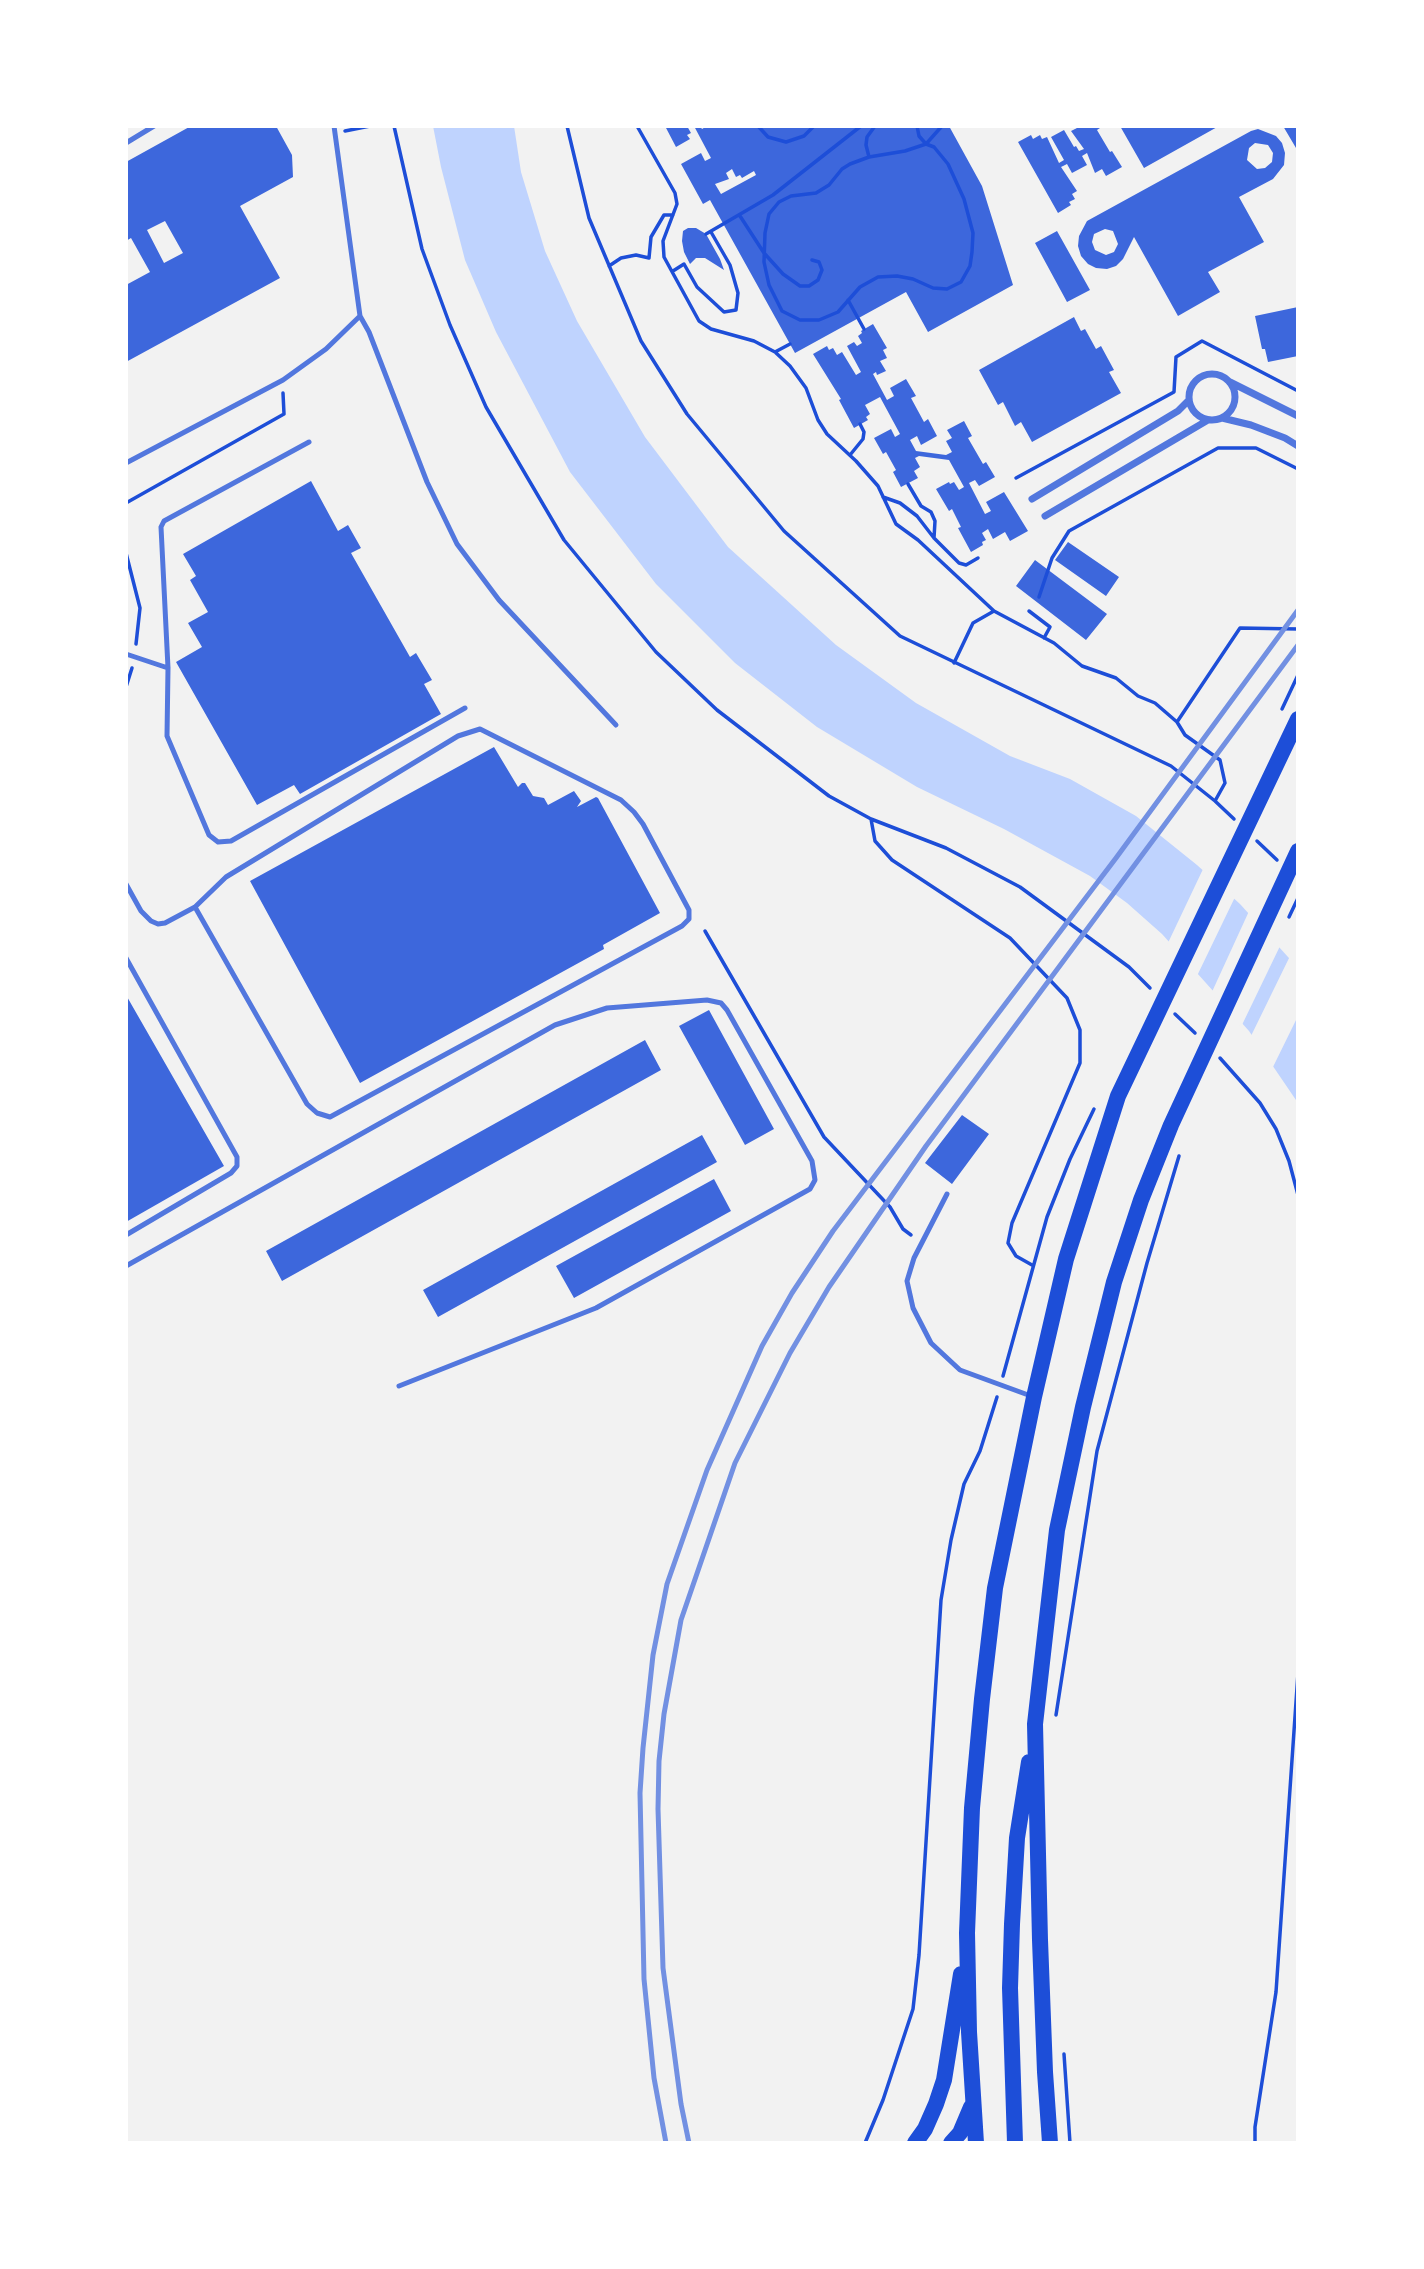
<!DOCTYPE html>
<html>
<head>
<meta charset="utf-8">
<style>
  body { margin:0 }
  #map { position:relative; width:1424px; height:2269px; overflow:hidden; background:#f2f2f2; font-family:Mulish,sans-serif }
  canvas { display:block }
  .frame { position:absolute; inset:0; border:128px solid #fff; pointer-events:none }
</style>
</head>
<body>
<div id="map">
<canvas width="1424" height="2269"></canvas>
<div class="frame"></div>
</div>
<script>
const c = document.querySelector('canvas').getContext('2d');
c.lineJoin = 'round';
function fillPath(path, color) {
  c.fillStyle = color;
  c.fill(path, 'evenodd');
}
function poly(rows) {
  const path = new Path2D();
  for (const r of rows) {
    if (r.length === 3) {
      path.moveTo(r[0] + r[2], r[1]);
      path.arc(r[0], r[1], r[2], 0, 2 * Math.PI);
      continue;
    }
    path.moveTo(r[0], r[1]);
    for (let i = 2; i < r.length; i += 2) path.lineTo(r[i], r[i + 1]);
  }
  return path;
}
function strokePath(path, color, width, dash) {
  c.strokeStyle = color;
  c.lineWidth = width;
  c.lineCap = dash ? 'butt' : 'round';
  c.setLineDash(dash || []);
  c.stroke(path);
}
const water = poly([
  [433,126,514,126,521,172,545,251,577,321,645,437,728,547,836,645,916,703,1010,756,1070,779,1136,816,1197,865,1240,904,1298,968,1298,1103,1249,1031,1162,934,1127,903,1090,876,1004,829,917,787,817,727,735,663,656,584,570,472,496,332,465,260,441,167]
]);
const pier = poly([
  [1204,867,1236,895,1196,978,1167,945],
  [1250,909,1281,944,1241,1027,1211,994],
  [1291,954,1298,963,1298,1016,1272,1069,1250,1038]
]);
const building = poly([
  [191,126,276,126,292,155,293,177,240,206,280,278,126,362,126,285,150,272,131,238,126,241,126,162],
  [165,221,183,253,164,263,147,230],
  [665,126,687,126,691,133,687,135,690,139,676,147],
  [694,126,700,126,702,129,707,126,949,126,982,186,1013,285,928,332,906,292,795,353,710,200,703,204,681,164,701,153,705,161,711,158],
  [732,169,736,177,740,175,742,178,754,171,756,175,721,194,715,184,729,179,726,173],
  [1076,126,1099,126,1100,128,1097,130,1110,152,1112,151,1122,167,1106,176,1102,169,1095,173,1087,153,1082,156,1087,165,1072,173,1067,164,1061,167,1077,191,1072,194,1075,199,1069,202,1071,205,1058,213,1018,142,1031,135,1033,139,1040,135,1042,139,1047,137,1059,163,1064,160,1051,137,1064,130,1074,147,1076,146,1079,151,1084,149,1071,131,1077,128],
  [1120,126,1219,126,1144,168],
  [1283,126,1298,126,1298,147,1296,148],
  [1258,129,1276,136,1282,143,1285,153,1284,165,1273,179,1239,197,1264,242,1208,272,1220,292,1178,316,1134,237,1123,259,1116,266,1107,269,1096,268,1088,264,1081,256,1078,246,1079,236,1087,221,1251,131],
  [1255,143,1268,145,1273,153,1272,162,1265,168,1257,169,1247,160,1249,148],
  [1105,229,1113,231,1118,244,1114,252,1106,255,1095,250,1092,242,1094,234],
  [688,228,696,228,706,234,720,259,724,270,705,258,696,258,690,264,684,252,682,241,683,231],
  [1057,231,1090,290,1067,302,1035,243],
  [1298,307,1298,356,1268,362,1265,349,1262,349,1255,316],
  [1074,317,1081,331,1085,329,1096,349,1101,346,1114,370,1109,372,1121,393,1032,442,1021,422,1015,426,1003,402,998,405,979,370],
  [873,324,887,348,883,350,887,358,880,361,886,371,877,375,876,372,873,374,887,400,894,396,890,388,906,379,916,396,911,398,924,422,928,419,937,436,921,445,917,436,910,440,916,451,946,455,952,452,946,441,952,438,947,430,964,421,972,436,968,438,983,464,986,462,995,477,979,486,975,480,969,483,985,514,991,511,986,502,1004,492,1028,531,1010,541,1005,532,993,539,988,529,982,533,986,540,982,542,983,545,971,552,958,528,961,527,952,509,949,511,936,489,949,482,950,484,954,482,959,490,964,487,949,460,919,456,915,458,920,467,914,471,918,478,901,487,893,472,896,470,886,452,883,454,874,438,891,429,895,437,900,434,880,397,865,405,870,414,866,417,868,420,854,428,839,400,841,399,813,354,827,346,829,350,833,348,837,355,842,352,856,375,861,372,847,346,854,342,857,346,862,343,858,336,862,333,861,331],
  [311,481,338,531,348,525,361,548,351,553,410,657,416,653,432,680,424,684,441,714,300,794,294,785,257,805,176,662,202,647,188,623,208,612,190,580,196,576,183,554],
  [1068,542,1119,577,1106,596,1055,560],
  [1035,560,1107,614,1086,640,1016,586],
  [494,747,518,787,522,783,525,783,533,796,544,798,548,805,574,791,581,801,577,807,596,797,598,798,660,913,603,945,604,949,360,1083,250,881],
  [126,995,224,1166,126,1222],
  [709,1010,774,1129,745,1145,679,1026],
  [645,1040,661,1070,282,1281,266,1251],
  [962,1115,989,1134,952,1184,925,1163],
  [702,1135,717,1162,438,1317,423,1290],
  [714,1179,731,1211,574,1298,556,1266]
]);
const path = poly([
  [394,126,422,249,450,325,486,407,564,540,656,652,717,710,829,796,871,819,946,848,1020,887,1129,967,1150,988],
  [567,126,589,218,641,341,687,414,784,531,900,636,1171,766,1215,801,1234,819],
  [637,126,675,193,677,204,663,241,664,257,699,321,711,329,754,341,775,352,790,366,806,388,818,420,827,434,856,461,878,486,896,524,918,540,994,611,1054,643,1082,666,1116,678,1138,696,1155,703,1177,722,1185,735,1220,760,1225,783,1215,801],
  [758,126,768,137,786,142,804,136,814,126],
  [917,126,919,136,926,144,934,147,948,164,964,199,973,233,972,252,970,266,961,282,947,289,933,288,913,279,897,276,878,277,860,287,838,312,819,320,800,320,782,311,769,285,764,262,765,233,769,214,779,202,791,196,816,193,829,185,842,169,850,164,869,157,905,151,926,144,942,126],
  [345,131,370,126],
  [869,157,866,145,867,137,875,126],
  [740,216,764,253,783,274,800,286,809,286,818,280,822,270,819,262,812,260],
  [706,234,773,195,861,126],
  [609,266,621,258,636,255,649,258,651,237,664,215,673,215],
  [673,271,684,264,697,287,724,312,736,310,738,293,730,265,711,232],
  [848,300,864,329],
  [775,352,790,344],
  [850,455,863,439,864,432,860,424],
  [1016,478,1174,392,1176,357,1202,341,1298,391],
  [908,484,921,506,931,512,935,521,934,538],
  [883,497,900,503,917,516,934,538,959,563,966,565,978,558],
  [126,503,284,414,283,393],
  [126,553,140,608,136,644],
  [1039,597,1052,558,1069,531,1218,448,1256,448,1298,469],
  [1029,611,1050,627,1044,638],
  [954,663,973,623,994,611],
  [126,687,132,668],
  [1282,709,1298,675],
  [1177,722,1240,628,1298,629],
  [871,819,875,841,892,860,1010,938,1067,998,1080,1030,1080,1063,1012,1223,1008,1243,1016,1256,1032,1265],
  [1257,841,1277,860],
  [1289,917,1298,898],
  [705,931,824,1137,890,1207,903,1229,911,1235],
  [1175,1014,1195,1033],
  [1220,1058,1260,1103,1276,1129,1289,1161,1298,1195],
  [1003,1376,1047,1217,1070,1159,1094,1109],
  [1056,1715,1097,1451,1147,1263,1179,1156],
  [1064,2054,1070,2143],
  [865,2143,883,2100,913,2009,919,1955,941,1600,951,1540,964,1484,980,1451,997,1397],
  [1255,2143,1255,2127,1276,1992,1298,1673]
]);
const service = poly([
  [334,126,360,316,369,332,427,482,457,544,499,600,616,725],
  [126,143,154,126],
  [309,442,164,521,161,527,168,668,167,736,209,835,218,842,231,841,465,708],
  [126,463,283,380,326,349,360,316],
  [126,654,168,668],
  [126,884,141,911,151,921,158,924,165,923,195,907,226,877,458,736,480,729,621,800,634,812,643,824,689,910,689,919,682,926,330,1117,317,1113,307,1104,195,907],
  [126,958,237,1157,237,1166,231,1173,126,1235],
  [947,1194,914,1258,907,1281,913,1308,931,1343,960,1370,1031,1396],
  [126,1266,555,1025,607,1008,707,1000,721,1003,727,1010,812,1161,815,1180,810,1189,596,1308,399,1386]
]);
const minor = poly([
  [1212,397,23],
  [1230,382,1298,416],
  [1222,418,1251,425,1285,438,1298,446],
  [1032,499,1178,411,1189,400],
  [1045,516,1208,420]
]);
const primary = poly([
  [915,2143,925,2129,936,2104,944,2080,961,1974],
  [951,2143,960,2133,971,2107],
  [976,2143,969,2032,967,1933,972,1808,982,1699,995,1588,1034,1397,1066,1259,1118,1096,1298,719],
  [1015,2143,1010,1988,1012,1924,1017,1838,1029,1762],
  [1050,2143,1045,2072,1040,1940,1035,1724,1057,1530,1083,1407,1114,1282,1141,1200,1171,1125,1298,851]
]);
const rail = poly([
  [666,2143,654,2078,644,1979,640,1793,643,1748,653,1655,667,1584,707,1470,762,1346,792,1293,833,1231,1116,858,1298,610],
  [689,2143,681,2104,663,1968,658,1809,659,1761,664,1714,681,1620,735,1463,790,1353,829,1287,926,1146,1298,645]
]);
fillPath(water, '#bfd3fe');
fillPath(pier, '#f2f2f2');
fillPath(building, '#3d67dc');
strokePath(path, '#1d4ed8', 3.5);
strokePath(service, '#5277de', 5);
strokePath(minor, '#5277de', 7);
strokePath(primary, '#1d4ed8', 16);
strokePath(rail, '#7290e2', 5);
</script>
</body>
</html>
